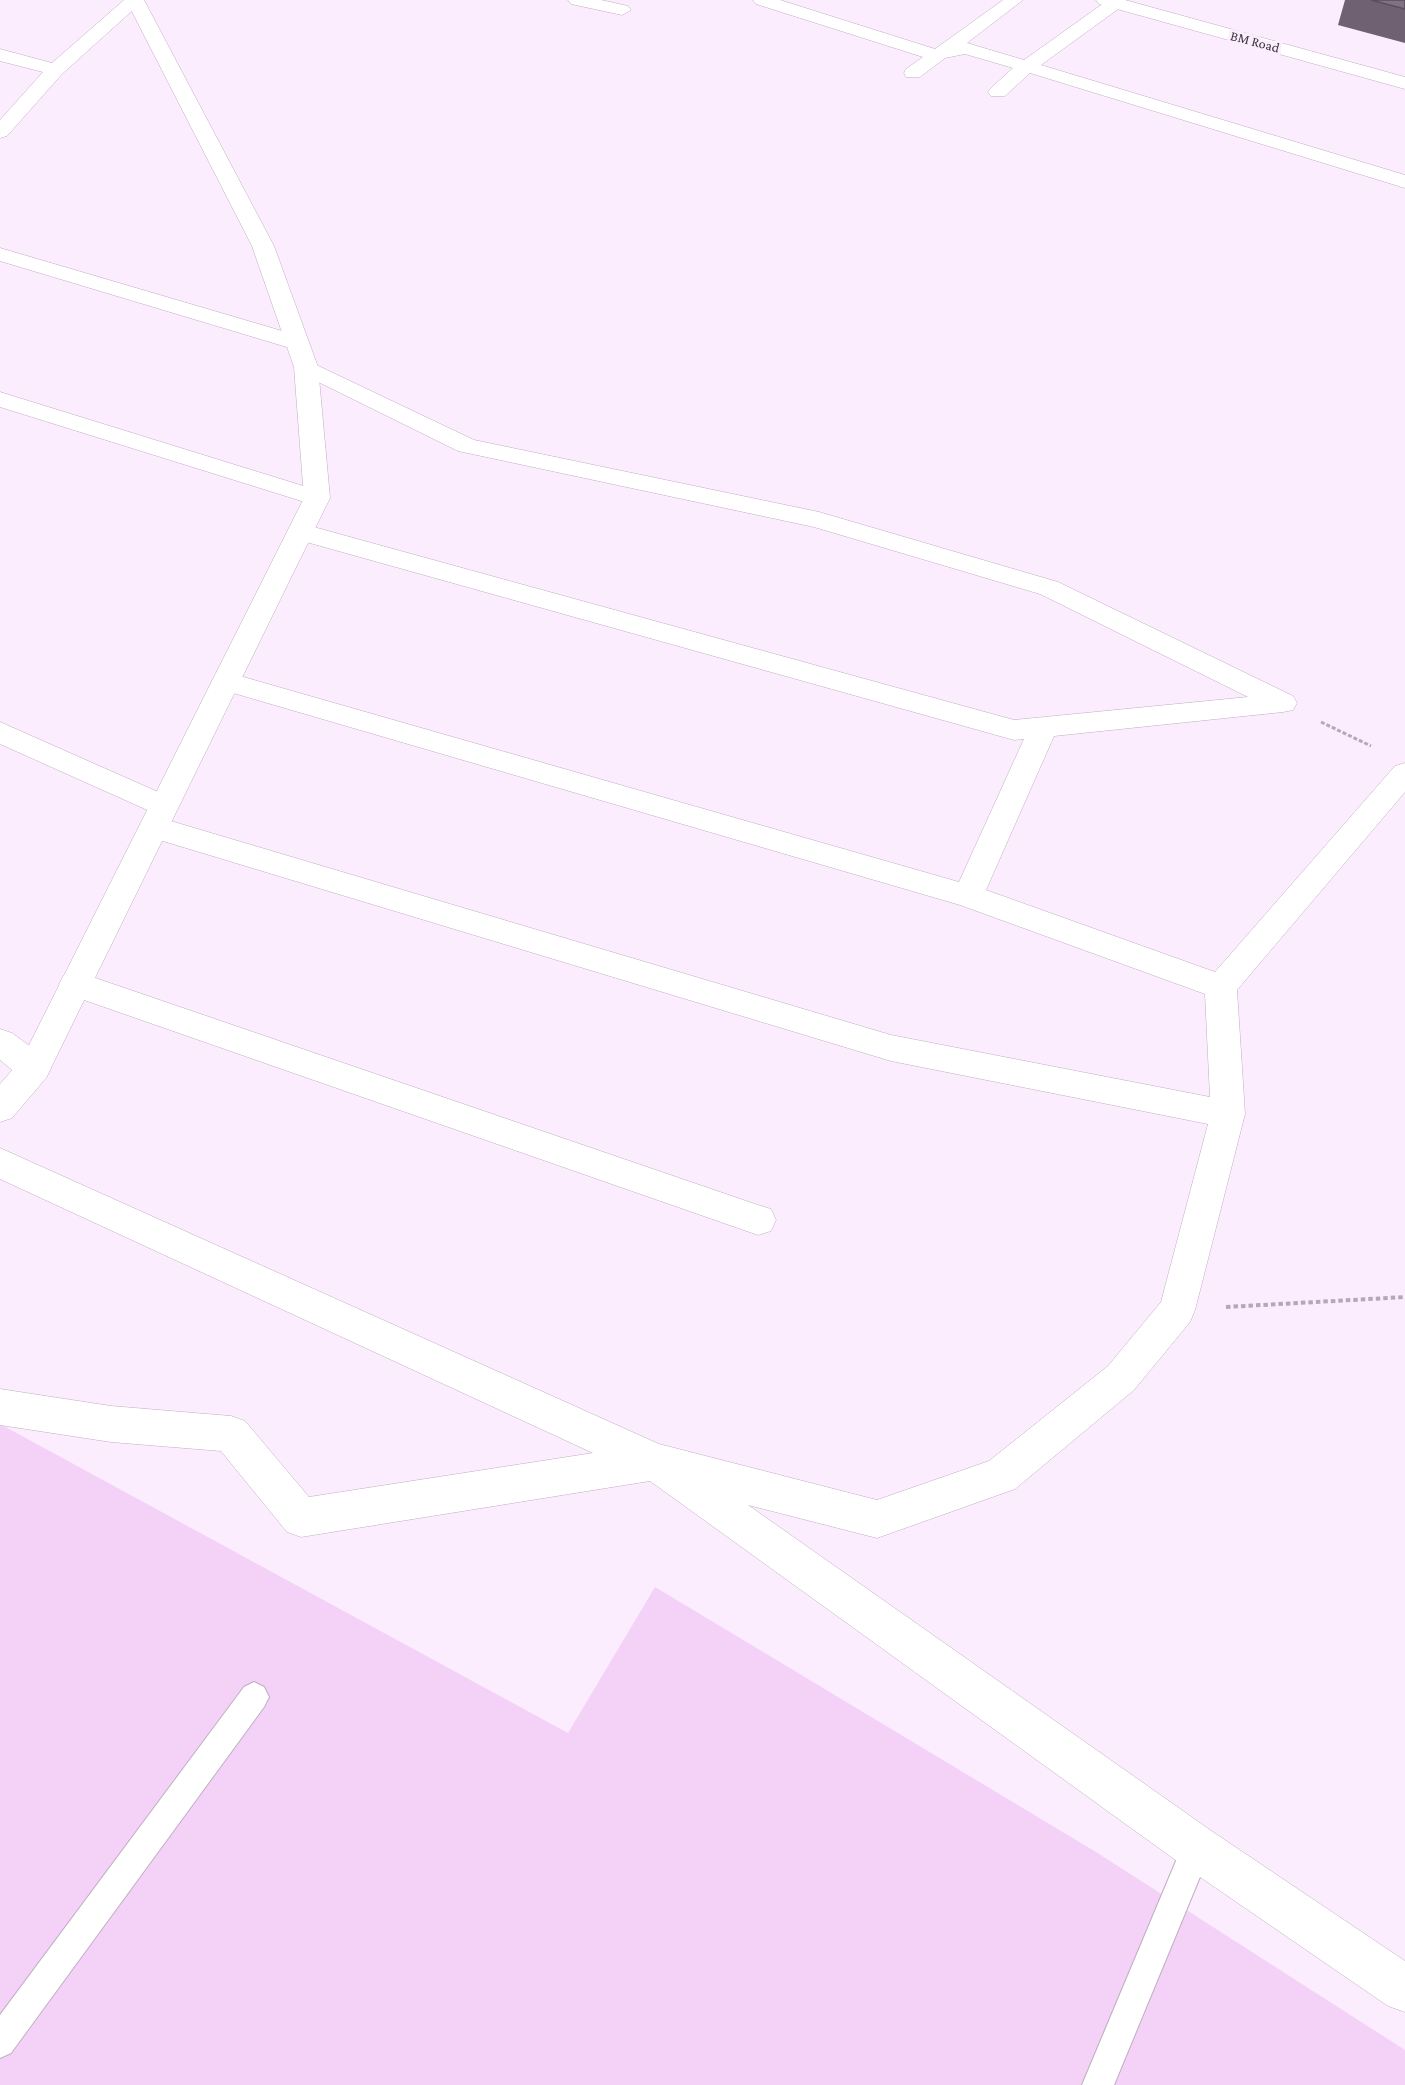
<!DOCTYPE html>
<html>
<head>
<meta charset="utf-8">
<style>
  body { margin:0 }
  canvas { display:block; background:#fcedfe }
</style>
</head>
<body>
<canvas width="1405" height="2085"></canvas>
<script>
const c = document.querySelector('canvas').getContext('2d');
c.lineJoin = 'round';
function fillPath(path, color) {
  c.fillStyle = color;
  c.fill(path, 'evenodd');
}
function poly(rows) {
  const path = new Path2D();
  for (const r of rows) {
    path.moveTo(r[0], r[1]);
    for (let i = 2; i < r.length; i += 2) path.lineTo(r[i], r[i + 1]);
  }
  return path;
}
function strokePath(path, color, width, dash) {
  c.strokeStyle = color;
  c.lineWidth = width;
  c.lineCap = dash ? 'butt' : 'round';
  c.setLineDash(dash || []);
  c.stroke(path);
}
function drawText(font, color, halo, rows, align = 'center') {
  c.font = font + ' "Crimson Pro",serif';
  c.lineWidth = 6;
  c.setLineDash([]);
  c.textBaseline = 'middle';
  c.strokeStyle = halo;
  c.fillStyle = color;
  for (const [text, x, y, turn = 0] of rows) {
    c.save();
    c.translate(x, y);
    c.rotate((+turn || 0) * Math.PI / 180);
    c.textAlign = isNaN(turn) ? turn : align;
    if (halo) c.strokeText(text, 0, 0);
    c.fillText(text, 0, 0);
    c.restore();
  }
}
const green = poly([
  [0,1424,568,1733,655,1587,1096,1852,1405,2050,1405,2085,0,2085]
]);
const pathFar1 = poly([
  [1321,722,1371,746]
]);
const path = poly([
  [1226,1307,1405,1297]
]);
const lane = poly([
  [254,1682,264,1687,269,1697,264,1707,11,2053,0,2058,0,2015,244,1687,254,1682],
  [1197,1833,1208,1837,1212,1848,1114,2085,1082,2085,1186,1837,1197,1833]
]);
const street = poly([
  [124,0,144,0,62,74,7,136,0,138,0,120,43,72,0,61,0,49,52,63,124,0],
  [568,0,601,0,628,6,631,10,622,15,571,4,568,0],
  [753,0,780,0,935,49,1003,0,1023,0,967,43,1024,60,1108,0,1122,0,1124,3,1121,7,1041,65,1405,175,1405,188,1030,73,1005,96,991,96,988,92,991,88,1013,68,965,54,945,58,920,77,906,77,904,73,906,69,923,57,756,4,753,0],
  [0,248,306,338,309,343,306,348,290,348,0,261,0,248],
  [306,360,474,440,819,512,1058,582,1293,696,1297,703,1293,710,1283,712,1054,736,986,890,1215,972,1395,766,1405,763,1405,792,1237,990,1245,1114,1195,1310,1190,1322,1134,1390,1015,1489,877,1538,748,1505,1213,1832,1405,1961,1405,2012,1388,2006,1181,1864,650,1481,301,1537,287,1532,221,1451,111,1442,0,1425,0,1389,111,1406,231,1416,245,1421,309,1497,593,1453,0,1179,0,1148,659,1444,877,1500,989,1461,1108,1366,1161,1302,1208,1124,891,1061,143,835,139,827,143,819,154,816,891,1035,1210,1097,1205,994,960,905,216,688,212,681,216,674,226,672,959,882,1024,739,1014,740,292,538,288,532,292,526,301,524,310,526,1014,720,1248,697,1040,594,814,527,458,451,298,372,294,367,298,362,306,360],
  [0,392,326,493,330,498,326,503,317,506,308,503,0,407,0,392],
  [0,722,174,799,179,806,174,813,164,817,154,813,0,744,0,722],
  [75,971,758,1205,771,1209,776,1220,771,1231,758,1235,64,993,59,984,64,975,75,971],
  [0,1029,12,1033,46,1058,51,1068,46,1078,34,1081,22,1078,0,1060,0,1029]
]);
const secondary = poly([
  [126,0,144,0,274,246,318,367,330,498,46,1078,12,1118,0,1122,0,1084,22,1059,304,498,294,367,252,246,126,0]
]);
const primary = poly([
  [1096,0,1125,0,1405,77,1405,89,1099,4,1096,0]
]);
const wall = poly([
  [1345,0,1405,0,1405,43,1338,25]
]);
const building = poly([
  [1371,0,1405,0,1405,9,1371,0]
]);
const farStreetnames = [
  ["BM Road",1255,42,15]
];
fillPath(green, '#f4d2f8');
strokePath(lane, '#bfadc1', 2);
strokePath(street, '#bfadc1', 1);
strokePath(secondary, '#bfadc1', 1);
strokePath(primary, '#bfadc1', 1);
strokePath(pathFar1, '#b5a8b6', 3, [4, 2]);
strokePath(path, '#b5a8b6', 4, [4.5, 3]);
fillPath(lane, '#fff');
fillPath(street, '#fff');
fillPath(secondary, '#fff');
fillPath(primary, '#fff');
fillPath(wall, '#6f6171');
fillPath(building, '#817183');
strokePath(building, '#5a4f5c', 1.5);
drawText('14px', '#3d353d', '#fcedfe', farStreetnames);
</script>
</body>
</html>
